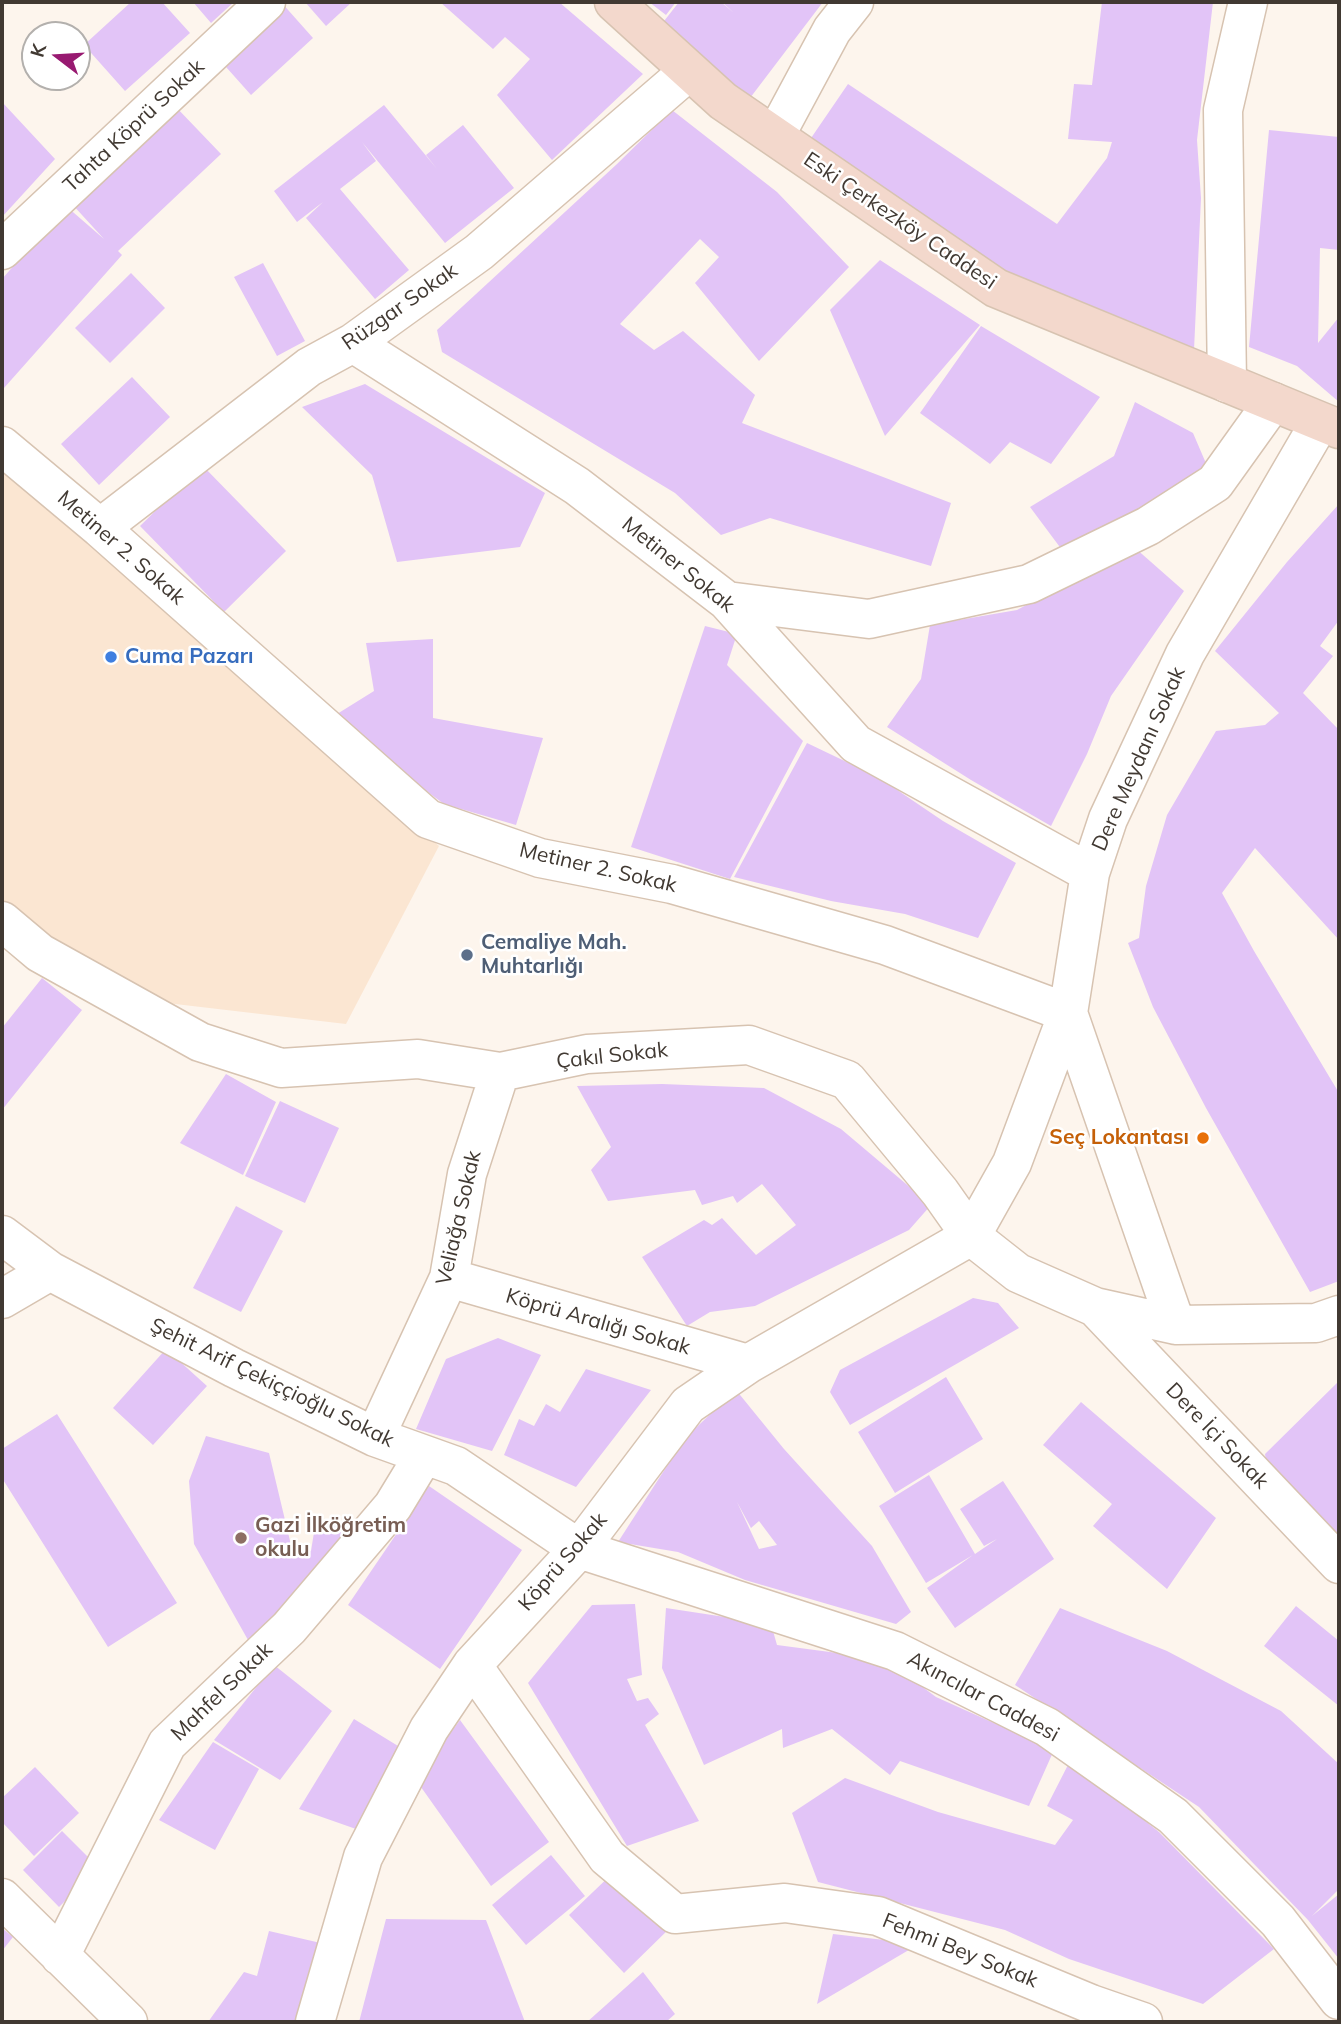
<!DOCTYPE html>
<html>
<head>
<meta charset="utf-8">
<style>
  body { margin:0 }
  #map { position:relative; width:1341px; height:2024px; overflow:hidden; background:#fdf5ed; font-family:Mulish,sans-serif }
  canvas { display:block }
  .frame { position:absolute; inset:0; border:4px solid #413932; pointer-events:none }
  .north { position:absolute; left:21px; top:21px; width:70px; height:70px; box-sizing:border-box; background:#fff; border:2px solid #b3b0ad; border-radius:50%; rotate:287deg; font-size:19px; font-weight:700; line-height:28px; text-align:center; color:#413932 }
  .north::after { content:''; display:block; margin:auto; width:24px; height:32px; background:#981a71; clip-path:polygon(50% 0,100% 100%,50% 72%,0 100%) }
</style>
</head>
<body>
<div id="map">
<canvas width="1341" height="2024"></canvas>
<div class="frame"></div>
<div class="north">K</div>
</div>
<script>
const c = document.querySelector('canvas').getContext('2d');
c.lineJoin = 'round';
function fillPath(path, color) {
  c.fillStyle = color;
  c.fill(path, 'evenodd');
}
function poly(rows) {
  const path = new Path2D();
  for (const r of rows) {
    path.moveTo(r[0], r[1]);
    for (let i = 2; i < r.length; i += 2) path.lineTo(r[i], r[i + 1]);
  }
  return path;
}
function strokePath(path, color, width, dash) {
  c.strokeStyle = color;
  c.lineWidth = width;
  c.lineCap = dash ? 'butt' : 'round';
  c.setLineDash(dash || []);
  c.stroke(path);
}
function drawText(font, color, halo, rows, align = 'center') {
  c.font = font + ' Mulish,sans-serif';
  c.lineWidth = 5;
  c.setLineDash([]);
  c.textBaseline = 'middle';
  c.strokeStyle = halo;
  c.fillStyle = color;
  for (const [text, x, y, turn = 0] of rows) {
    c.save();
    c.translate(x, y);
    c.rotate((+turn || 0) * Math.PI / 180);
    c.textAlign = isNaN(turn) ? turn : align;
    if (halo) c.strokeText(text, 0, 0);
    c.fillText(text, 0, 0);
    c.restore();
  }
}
const built = poly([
  [2,467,439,846,346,1024,158,1002,42,936,2,905]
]);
const building = poly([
  [131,2,162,2,190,33,125,91,84,45],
  [193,2,234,2,211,23],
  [281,2,313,38,251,95,218,58],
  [305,2,352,2,326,26],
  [440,2,559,2,643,74,552,160,497,95,530,59,505,37,493,49],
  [649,2,676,2,666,15],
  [679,2,721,2,734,13,722,2,823,2,747,102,657,30],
  [1102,2,1213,2,1197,140,1201,198,1194,350,1037,294,809,141,848,84,1057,224,1107,158,1112,142,1068,139,1074,84,1092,85],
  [2,102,55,159,2,217],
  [384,105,437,169,426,155,463,125,514,188,445,243,362,142,376,161,340,189,409,270,375,299,306,218,323,202,297,222,274,191],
  [175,106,221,154,118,251,122,255,4,388,2,387,2,279,66,206,104,239,71,203],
  [672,110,777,192,849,267,759,361,695,283,719,257,700,239,620,324,654,350,683,331,755,395,742,423,951,503,931,566,770,518,721,535,675,493,442,352,437,330,617,164],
  [1269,130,1339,137,1339,250,1320,248,1318,343,1339,317,1339,402,1297,366,1249,347],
  [880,260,980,325,885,436,830,310],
  [263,263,305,341,277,356,234,277],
  [131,273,165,308,110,363,75,328],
  [981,326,1100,397,1051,464,1010,442,990,464,920,413],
  [132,377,170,417,99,485,61,444],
  [365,384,545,493,520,547,397,562,372,475,302,407],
  [1135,402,1193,433,1211,475,1068,558,1030,507,1114,456],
  [202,465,286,551,224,612,140,526],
  [1339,504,1339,620,1320,646,1333,656,1303,693,1339,730,1339,940,1255,848,1222,893,1254,951,1339,1093,1339,1281,1310,1292,1206,1108,1153,1007,1128,943,1139,938,1146,886,1167,815,1216,731,1265,725,1279,713,1215,651,1287,562],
  [1134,547,1184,591,1111,696,1087,754,1051,826,971,780,887,727,921,679,930,625,1017,610],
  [705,626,737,634,727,665,803,741,730,879,631,847],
  [433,639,433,718,543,738,516,825,444,804,329,719,374,691,366,643],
  [807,743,878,777,943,821,1016,863,978,938,905,914,831,901,734,877],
  [42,978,82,1010,2,1110,2,1028],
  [226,1074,276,1102,243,1175,180,1143],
  [662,1084,764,1088,841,1129,931,1205,909,1230,755,1306,710,1312,687,1326,642,1257,704,1220,712,1225,722,1218,756,1255,796,1225,762,1184,737,1203,733,1196,702,1205,695,1190,608,1201,591,1170,611,1147,577,1086],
  [280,1101,339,1128,305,1203,245,1176],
  [236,1206,283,1231,241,1312,193,1288],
  [973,1298,998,1303,1019,1328,850,1425,830,1392,840,1370],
  [498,1338,541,1355,492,1451,416,1429,446,1359],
  [166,1349,207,1386,153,1445,113,1408],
  [586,1369,651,1390,576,1487,504,1455,519,1419,534,1426,546,1404,560,1412],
  [946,1377,983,1439,895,1493,858,1432],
  [1339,1381,1339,1544,1269,1483,1265,1454],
  [736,1390,784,1449,872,1546,911,1612,896,1624,745,1580,678,1552,618,1542,685,1438],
  [737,1502,751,1528,759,1521,777,1545,759,1549],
  [1081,1402,1216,1518,1167,1589,1093,1526,1112,1504,1043,1445],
  [57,1414,177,1603,108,1647,2,1478,2,1449],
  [206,1436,269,1453,291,1545,311,1551,316,1520,359,1532,248,1640,194,1544,189,1481],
  [929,1475,975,1554,997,1539,984,1546,960,1509,1003,1481,1054,1559,955,1628,927,1588,973,1555,926,1583,879,1506],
  [429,1486,522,1550,440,1669,348,1605],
  [635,1604,642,1675,627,1679,637,1701,648,1698,659,1714,645,1725,699,1821,627,1846,528,1683,592,1605],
  [1296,1606,1339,1641,1339,1706,1264,1646],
  [666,1608,771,1624,777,1645,860,1656,893,1665,936,1697,1054,1750,1029,1806,900,1761,890,1775,832,1729,783,1748,782,1729,704,1765,662,1668],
  [1060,1608,1167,1651,1281,1711,1339,1764,1339,1889,1312,1916,1339,1894,1339,1959,1308,1920,1199,1807,1015,1685],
  [274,1665,332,1711,280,1780,214,1740],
  [354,1719,403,1749,356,1829,299,1809],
  [460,1720,549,1842,491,1886,416,1780],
  [213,1742,259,1769,215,1850,159,1820],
  [1070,1761,1159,1832,1274,1949,1203,2004,1069,1959,1005,1930,818,1882,792,1813,845,1778,938,1812,1055,1845,1073,1820,1047,1806],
  [35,1767,79,1813,34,1856,2,1822,2,1798],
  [62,1831,99,1868,59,1907,23,1870],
  [551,1855,585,1896,526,1945,492,1905],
  [618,1868,673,1925,624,1973,569,1915],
  [386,1919,486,1920,525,2022,359,2022],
  [2,1928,13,1937,2,1951],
  [269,1931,325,1944,303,2022,208,2022,244,1972,257,1976],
  [833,1934,919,1944,817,2004],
  [643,1972,675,2014,666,2022,587,2022]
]);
const street = poly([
  [775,136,832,30,854,2],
  [2,250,266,2],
  [353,343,577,486,727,601,856,744,1090,873],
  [1227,383,1223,110,1248,2],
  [2,446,100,528,428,819,540,858,672,884,885,945,1068,1013,1176,1325],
  [100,528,309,367,353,343,479,252,689,71],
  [727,601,869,619,1029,584,1148,526,1215,483,1273,402],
  [2,921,40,953,200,1042,281,1068,418,1059,500,1072,587,1054,749,1045,847,1080,940,1192,971,1236,1018,1273,1095,1307,1176,1325,1316,1323,1339,1315],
  [2,1235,50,1271,234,1368,375,1437,456,1466,579,1549,895,1651,1047,1727,1173,1816,1278,1921,1339,2000],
  [971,1236,1012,1163,1068,1013,1090,873,1108,819,1185,654,1320,422],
  [449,1278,748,1364],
  [2,1299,50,1271],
  [1095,1307,1339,1564],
  [375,1437,449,1278,467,1174,500,1072],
  [472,1665,607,1857,675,1914,785,1903,878,1916,1091,2004,1143,2022],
  [2,1898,128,2022],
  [60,1956,167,1744,289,1628,393,1506,424,1455],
  [315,2022,363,1857,429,1729,472,1665,579,1549,688,1405,748,1364,971,1236]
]);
const secondary = poly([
  [614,2,723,101,996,288,1339,429]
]);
const markers = [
  [111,657,7,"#3f7fe0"],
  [467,955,7,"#5c6f8a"],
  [1203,1138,7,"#e8710a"],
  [241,1538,7,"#8d6e63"]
];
const streetNames = [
  ["Tahta Köprü Sokak",134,126,-43],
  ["Eski Çerkezköy Caddesi",900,221,34],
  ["Rüzgar Sokak",400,307,-35],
  ["Metiner 2. Sokak",121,548,41],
  ["Metiner Sokak",678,565,39],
  ["Dere Meydanı Sokak",1139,759,-66],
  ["Metiner 2. Sokak",598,868,13],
  ["Çakıl Sokak",612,1056,-6],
  ["Veliağa Sokak",459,1218,-77],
  ["Köprü Aralığı Sokak",598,1322,16],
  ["Şehit Arif Çekiççioğlu Sokak",272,1383,26],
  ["Dere İçi Sokak",1217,1436,46],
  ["Köprü Sokak",563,1562,-49],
  ["Mahfel Sokak",222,1692,-44],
  ["Akıncılar Caddesi",983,1697,28],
  ["Fehmi Bey Sokak",960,1951,22]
];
const shopNames = [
  ["Cuma Pazarı",125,657]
];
const serviceNames = [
  ["Cemaliye Mah.",481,943],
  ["Muhtarlığı",481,967]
];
const foodNames = [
  ["Seç Lokantası",1189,1138]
];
const educationNames = [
  ["Gazi İlköğretim",255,1526],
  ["okulu",255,1550]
];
fillPath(built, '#fbe6d2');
fillPath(building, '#e2c4f7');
strokePath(street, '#d7c3b1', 41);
strokePath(secondary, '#d7c3b1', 41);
strokePath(street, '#fff', 38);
strokePath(secondary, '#f3d8cc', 38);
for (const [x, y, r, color] of markers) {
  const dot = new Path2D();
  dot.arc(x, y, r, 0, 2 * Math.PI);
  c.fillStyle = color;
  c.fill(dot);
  strokePath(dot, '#fff', 2.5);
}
drawText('21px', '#413932', '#fff', streetNames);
drawText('bold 21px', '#366cbe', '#fff', shopNames, 'left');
drawText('bold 21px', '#4e5e75', '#fff', serviceNames, 'left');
drawText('bold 21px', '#c56008', '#fff', foodNames, 'right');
drawText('bold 21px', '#785e54', '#fff', educationNames, 'left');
</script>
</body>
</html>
